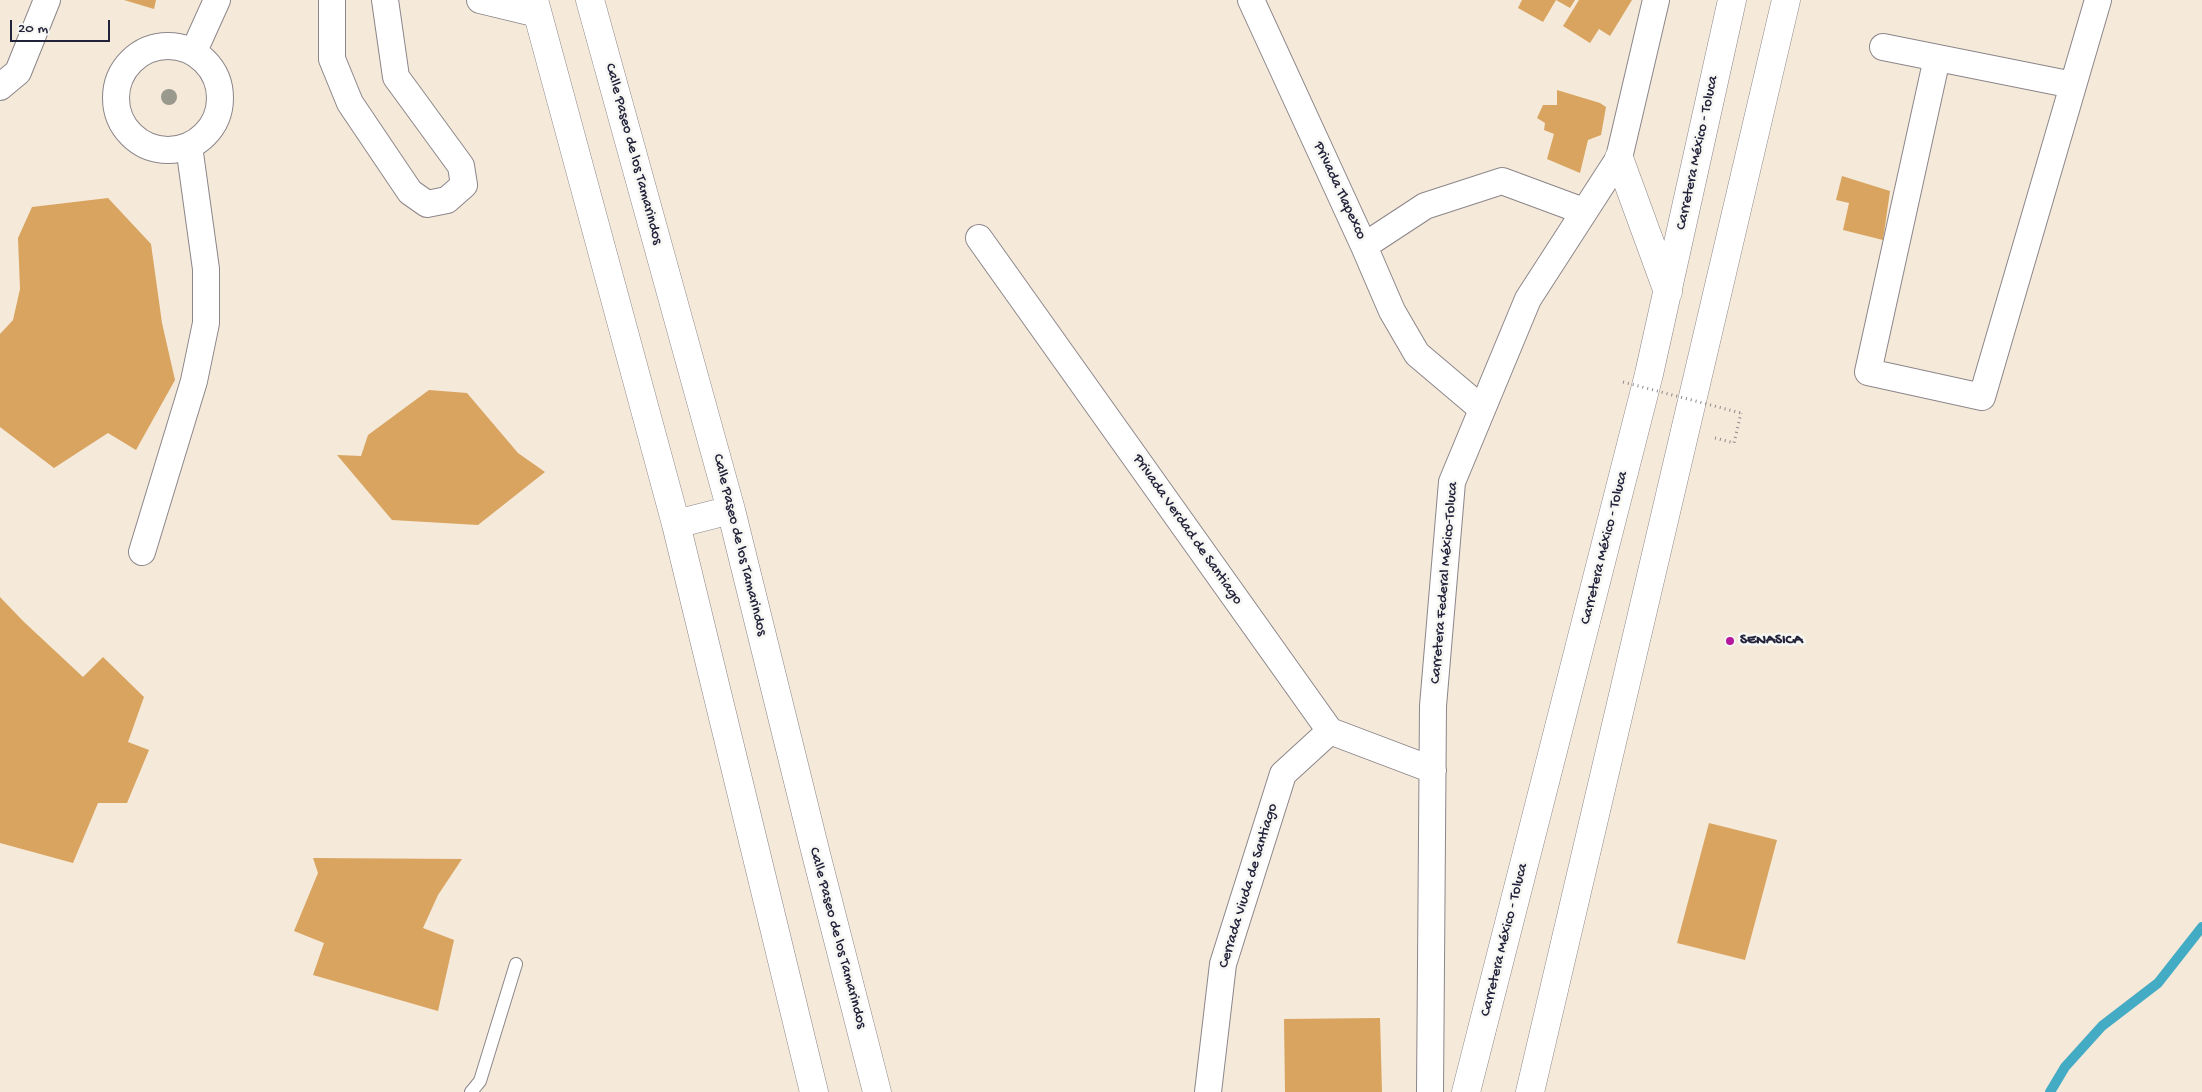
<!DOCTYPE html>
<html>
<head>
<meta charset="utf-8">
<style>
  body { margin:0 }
  #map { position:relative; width:2202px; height:1092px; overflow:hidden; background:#f5e9d9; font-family:"Gochi Hand",sans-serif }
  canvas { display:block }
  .scale { position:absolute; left:10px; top:20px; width:100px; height:22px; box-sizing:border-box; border:2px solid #22223b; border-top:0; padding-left:6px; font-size:15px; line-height:18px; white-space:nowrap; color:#22223b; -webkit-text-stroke:4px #f6f6f2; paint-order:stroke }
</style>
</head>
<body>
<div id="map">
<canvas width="2202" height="1092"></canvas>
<div class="scale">20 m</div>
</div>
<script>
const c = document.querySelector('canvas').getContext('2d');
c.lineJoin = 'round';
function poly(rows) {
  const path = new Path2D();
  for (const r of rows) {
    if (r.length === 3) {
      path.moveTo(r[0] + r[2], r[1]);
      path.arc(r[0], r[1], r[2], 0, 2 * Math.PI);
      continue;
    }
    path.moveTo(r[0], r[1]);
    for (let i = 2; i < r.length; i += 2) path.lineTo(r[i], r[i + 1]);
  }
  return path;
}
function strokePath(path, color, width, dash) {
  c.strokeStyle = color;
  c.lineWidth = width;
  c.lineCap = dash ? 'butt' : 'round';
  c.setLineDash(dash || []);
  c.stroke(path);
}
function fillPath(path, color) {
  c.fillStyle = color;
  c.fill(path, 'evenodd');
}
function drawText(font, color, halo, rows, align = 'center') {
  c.font = font + ' "Gochi Hand",sans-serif';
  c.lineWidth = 5;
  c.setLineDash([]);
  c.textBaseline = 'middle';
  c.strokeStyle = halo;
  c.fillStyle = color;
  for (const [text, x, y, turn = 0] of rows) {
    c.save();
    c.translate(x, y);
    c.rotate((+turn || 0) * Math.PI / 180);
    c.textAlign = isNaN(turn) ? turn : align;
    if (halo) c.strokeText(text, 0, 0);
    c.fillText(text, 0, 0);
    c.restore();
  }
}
const stream = poly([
  [2050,1092,2065,1067,2102,1026,2158,983,2202,927]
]);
const building = poly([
  [124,0,156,0,154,9],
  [1522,0,1575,0,1570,8,1556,0,1543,22,1518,8],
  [1579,0,1632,0,1610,36,1599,29,1590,43,1563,26],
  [1557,90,1600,103,1606,107,1601,135,1588,140,1580,173,1547,159,1554,134,1544,130,1545,123,1537,118,1543,105,1557,105],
  [1842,176,1890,191,1883,240,1843,230,1849,203,1836,200],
  [108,198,151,244,162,323,175,380,136,450,108,433,54,468,0,427,0,334,13,320,20,289,18,238,32,207],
  [429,390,467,393,518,453,545,472,478,525,392,520,337,455,361,456,368,435],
  [0,597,23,621,83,677,103,657,144,697,128,742,149,750,127,803,98,803,73,863,0,843],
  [1709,823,1777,840,1745,960,1677,943],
  [313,858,462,859,438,895,423,928,454,940,438,1011,313,975,324,943,294,931,318,873],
  [1380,1018,1382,1092,1285,1092,1284,1019]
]);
const path = poly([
  [1715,438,1734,443,1741,413]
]);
const service = poly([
  [471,1092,480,1081,516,964]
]);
const minor = poly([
  [332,0,332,59,350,103,410,192,427,204,447,200,464,185,461,166,396,77,385,0],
  [480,0,538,14],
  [1251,0,1364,246,1425,206,1502,181,1583,211],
  [168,98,52],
  [1883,47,2073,85],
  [194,51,217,0],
  [1937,58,1868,372,1982,397,2098,0],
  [0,87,18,72,47,0],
  [979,238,1330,731,1433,770],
  [1364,246,1392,311,1417,354,1482,409],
  [142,552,194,381,206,323,206,269,189,146],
  [1208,1092,1223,964,1283,774,1330,731],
  [1430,1092,1433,706,1452,482,1528,299,1619,158,1656,0]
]);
const tertiary = poly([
  [534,0,676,524,814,1092],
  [590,0,731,510,816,854,877,1092],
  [676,524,731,510]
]);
const primary = poly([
  [1619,158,1668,292],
  [1466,1092,1649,374,1732,0],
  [1530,1092,1786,0]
]);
const pathBridge = poly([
  [1623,382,1741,413]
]);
const trees = [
  [169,97]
];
const markers = [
  [1730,641,5,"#b5179e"]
];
const streetNames = [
  ["Carretera México - Toluca",1698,153,-78],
  ["Calle Paseo de los Tamarindos",633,154,75],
  ["Privada Tlapexco",1339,191,65],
  ["Privada Verdad de Santiago",1187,530,55],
  ["Calle Paseo de los Tamarindos",739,545,76],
  ["Carretera México - Toluca",1605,548,-76],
  ["Carretera Federal México-Toluca",1445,583,-85],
  ["Cerrada Viuda de Santiago",1249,886,-73],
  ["Calle Paseo de los Tamarindos",837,938,75],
  ["Carretera México - Toluca",1505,940,-76]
];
const poiNames = [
  ["SENASICA",1740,641]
];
strokePath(stream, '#44abc4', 10);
fillPath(building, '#d8a460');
strokePath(service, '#8c868a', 14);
strokePath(minor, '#8c868a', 28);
strokePath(tertiary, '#8c868a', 29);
strokePath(primary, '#8c868a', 29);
strokePath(path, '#8c868a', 3, [1, 4]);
strokePath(service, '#fff', 12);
strokePath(minor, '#fff', 26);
strokePath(tertiary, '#fff', 28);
strokePath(primary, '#fff', 28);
strokePath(pathBridge, '#8c868a', 3, [1, 4]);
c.fillStyle = '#99998d';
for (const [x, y] of trees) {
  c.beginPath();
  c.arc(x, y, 8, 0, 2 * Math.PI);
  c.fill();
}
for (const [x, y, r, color] of markers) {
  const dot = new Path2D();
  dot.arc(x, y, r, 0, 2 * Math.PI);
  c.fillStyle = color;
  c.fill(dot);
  strokePath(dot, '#f6f6f2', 2);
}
drawText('15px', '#22223b', '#f6f6f2', streetNames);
drawText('bold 15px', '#22223b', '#f6f6f2', poiNames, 'left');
</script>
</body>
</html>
